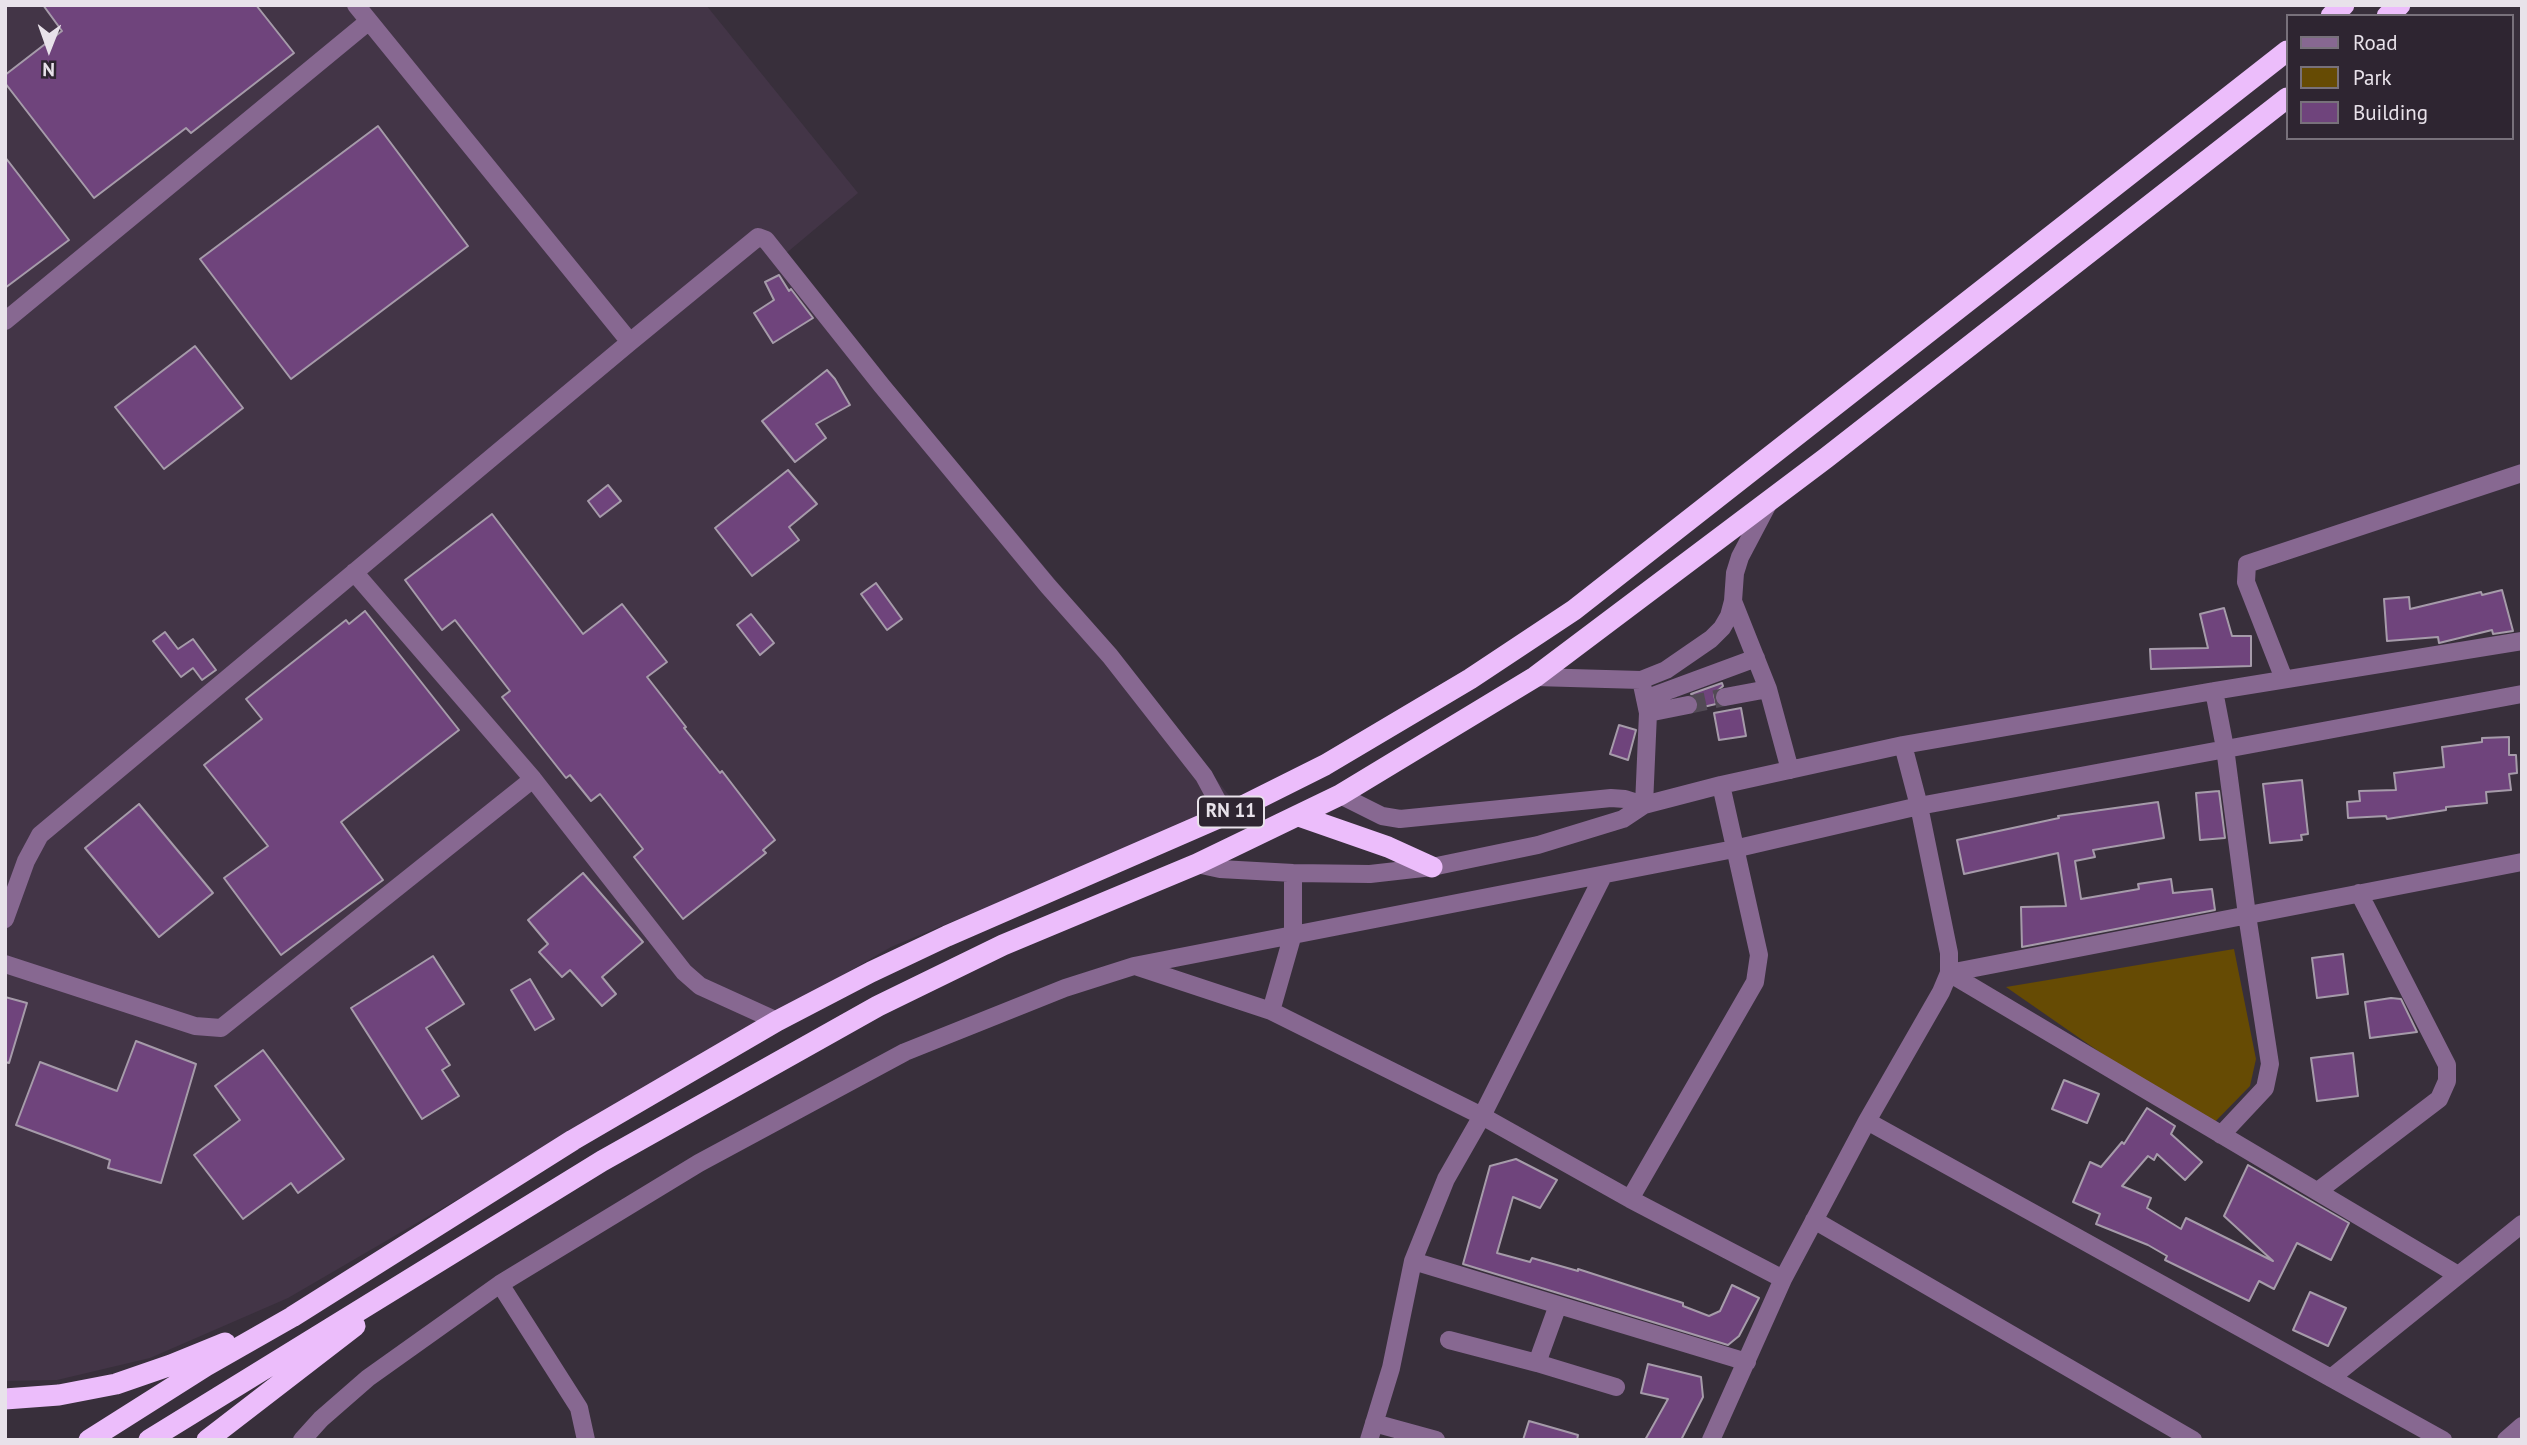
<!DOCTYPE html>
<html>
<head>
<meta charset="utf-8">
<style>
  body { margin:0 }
  #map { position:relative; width:2527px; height:1445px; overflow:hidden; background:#382f3b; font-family:"PT Sans",sans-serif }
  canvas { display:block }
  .frame { position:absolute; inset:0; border:7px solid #e8e2ea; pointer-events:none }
  .legend { position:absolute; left:2286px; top:14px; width:228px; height:126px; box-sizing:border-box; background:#2e2531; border:2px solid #78717b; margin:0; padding:9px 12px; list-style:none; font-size:21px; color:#e8e2ea }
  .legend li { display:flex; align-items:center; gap:14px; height:35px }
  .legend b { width:35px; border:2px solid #78717b }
  .north { position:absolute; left:14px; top:14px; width:70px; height:70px; -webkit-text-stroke:5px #2e2531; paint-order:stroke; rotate:181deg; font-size:19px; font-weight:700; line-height:28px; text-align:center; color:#e8e2ea }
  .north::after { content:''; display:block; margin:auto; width:24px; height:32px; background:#e8e2ea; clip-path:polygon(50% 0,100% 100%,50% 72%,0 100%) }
</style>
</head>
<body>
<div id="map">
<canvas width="2527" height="1445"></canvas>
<div class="frame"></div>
<ul class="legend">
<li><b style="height:9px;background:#876891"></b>Road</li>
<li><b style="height:19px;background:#664b04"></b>Park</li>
<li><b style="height:19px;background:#6f447c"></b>Building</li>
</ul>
<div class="north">N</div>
</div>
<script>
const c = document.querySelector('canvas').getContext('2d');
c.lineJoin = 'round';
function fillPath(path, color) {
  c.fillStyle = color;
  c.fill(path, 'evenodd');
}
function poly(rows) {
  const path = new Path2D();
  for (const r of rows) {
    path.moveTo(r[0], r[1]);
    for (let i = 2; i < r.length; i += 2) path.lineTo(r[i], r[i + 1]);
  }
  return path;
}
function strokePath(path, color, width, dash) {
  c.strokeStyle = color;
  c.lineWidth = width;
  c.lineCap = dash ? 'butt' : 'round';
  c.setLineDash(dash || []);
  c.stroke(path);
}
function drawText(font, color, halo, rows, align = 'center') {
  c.font = font + ' "PT Sans",sans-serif';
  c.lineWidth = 7;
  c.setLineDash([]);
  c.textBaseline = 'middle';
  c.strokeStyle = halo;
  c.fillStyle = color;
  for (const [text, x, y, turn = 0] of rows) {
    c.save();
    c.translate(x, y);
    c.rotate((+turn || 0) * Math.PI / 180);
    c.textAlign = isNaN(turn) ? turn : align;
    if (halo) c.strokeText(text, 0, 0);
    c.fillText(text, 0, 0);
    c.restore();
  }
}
const built = poly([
  [5,5,706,5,858,193,784,255,1063,589,1236,804,891,947,288,1298,150,1358,57,1380,5,1381]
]);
const green = poly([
  [2234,949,2256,1059,2250,1086,2209,1128,2006,987]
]);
const building = poly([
  [43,5,256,5,294,53,191,133,186,128,94,198,5,83,5,75,62,31,43,5],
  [378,126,468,246,291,379,200,259,378,126],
  [5,157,69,240,5,288,5,157],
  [779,275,789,291,791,289,813,318,773,343,754,313,774,300,765,282,779,275],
  [195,346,243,408,164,469,115,407,195,346],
  [827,370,835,379,850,405,816,424,826,438,795,462,762,421,827,370],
  [788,470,817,504,789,527,799,540,752,576,715,528,788,470],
  [608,485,621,501,600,517,588,501,608,485],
  [492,514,583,634,622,604,667,662,647,677,686,727,684,728,720,773,722,771,775,840,763,850,766,853,683,919,634,857,643,849,600,794,591,801,570,775,566,778,502,697,510,691,455,620,442,630,405,580,492,514],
  [876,583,902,619,887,630,861,594,876,583],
  [2502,590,2513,631,2493,634,2492,630,2439,643,2438,637,2387,641,2384,599,2409,597,2410,609,2481,592,2482,595,2502,590],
  [2224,608,2232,636,2251,636,2251,666,2151,669,2150,649,2208,648,2200,614,2224,608],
  [365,611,459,730,341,822,383,880,281,955,224,878,268,846,204,765,262,719,246,699,346,620,349,624,365,611],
  [751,614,774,643,760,655,737,625,751,614],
  [165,632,178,649,193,639,216,670,202,680,193,668,181,677,153,641,165,632],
  [1722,683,1723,686,1714,694,1716,704,1699,708,1697,698,1691,694,1722,683],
  [1741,708,1746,736,1719,740,1714,713,1741,708],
  [1619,725,1636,730,1628,760,1610,754,1619,725],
  [2509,737,2509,755,2516,755,2517,773,2509,774,2511,790,2486,792,2487,803,2446,807,2446,810,2387,819,2386,816,2348,818,2347,802,2360,801,2359,791,2396,790,2394,773,2444,767,2442,747,2482,742,2482,738,2509,737],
  [2302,780,2308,834,2301,835,2302,840,2270,843,2263,784,2302,780],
  [2219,791,2225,838,2200,840,2196,793,2219,791],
  [2158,802,2164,838,2093,850,2095,857,2075,861,2081,899,2139,889,2138,884,2171,879,2173,893,2212,889,2215,910,2022,947,2021,907,2066,906,2058,853,1964,874,1957,840,2059,818,2058,816,2158,802],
  [139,804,213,893,159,937,85,848,139,804],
  [583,873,643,942,602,977,616,994,602,1006,570,970,562,977,539,952,548,944,528,920,583,873],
  [2343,954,2348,994,2317,998,2312,958,2343,954],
  [433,956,464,1004,426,1028,450,1065,442,1070,459,1096,422,1119,351,1008,433,956],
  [530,979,554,1019,535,1030,511,990,530,979],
  [5,997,27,1003,9,1063,5,1062,5,997],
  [2391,998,2401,999,2417,1032,2370,1038,2365,1002,2391,998],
  [136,1041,196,1064,161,1183,108,1168,110,1160,16,1125,40,1062,117,1091,136,1041],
  [263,1050,344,1159,298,1193,291,1183,243,1219,194,1155,240,1120,215,1086,263,1050],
  [2353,1053,2358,1096,2317,1101,2311,1058,2353,1053],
  [2064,1080,2099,1094,2087,1123,2052,1109,2064,1080],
  [2147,1108,2175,1126,2171,1134,2202,1162,2185,1180,2157,1154,2154,1160,2148,1156,2122,1186,2151,1198,2147,1208,2181,1229,2186,1218,2273,1261,2224,1216,2248,1165,2349,1223,2331,1260,2297,1243,2274,1289,2259,1281,2249,1301,2165,1260,2167,1256,2148,1245,2096,1224,2100,1214,2073,1202,2090,1162,2101,1167,2122,1142,2124,1144,2147,1108],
  [1516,1159,1557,1180,1540,1208,1513,1197,1497,1253,1530,1262,1532,1258,1578,1271,1578,1269,1683,1303,1683,1306,1709,1316,1720,1311,1732,1285,1759,1298,1739,1336,1728,1345,1463,1264,1490,1166,1516,1159],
  [2310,1292,2346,1308,2328,1346,2293,1330,2310,1292],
  [1648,1364,1701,1377,1703,1397,1681,1440,1645,1440,1668,1399,1641,1393,1648,1364],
  [1529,1421,1578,1435,1577,1440,1523,1440,1529,1421]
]);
const minorTunnel = poly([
  [1688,705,1725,697]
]);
const minor = poly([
  [356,5,630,342],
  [5,321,369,21],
  [354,572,533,779,684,972,700,986,777,1021],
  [1733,601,1768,689,1790,770],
  [1535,677,1641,680,1666,670,1711,639,1722,628,1729,616,1733,601,1735,573,1740,557,1769,502],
  [2284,679,2246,582,2247,564,2522,473],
  [1641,680,1648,713,1644,805],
  [2214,691,2225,748,2247,915,2270,1064,2265,1088,2221,1135],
  [1725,697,1768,689],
  [1645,699,1756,658],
  [1648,713,1688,705],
  [1340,795,1382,816,1400,819,1611,798,1625,799,1644,805],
  [1197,864,1220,869,1293,873,1370,874,1432,867,1538,845,1623,819,1644,805,1721,785,1903,745,2214,691,2522,641],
  [5,919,26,861,40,835,630,342,758,237,766,240,882,386,1048,586,1110,656,1204,776,1225,815],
  [5,964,195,1026,221,1028,533,779],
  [1135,966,1271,1011,1482,1116,1630,1199,1783,1279],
  [1949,973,2458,1275],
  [1949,973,2522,862],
  [1271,1011,1293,934,1293,873],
  [1867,1121,2443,1440],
  [2318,1191,2439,1099,2447,1081,2447,1065,2359,893],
  [1630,1199,1755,982,1759,955,1721,785],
  [1814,1220,2193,1440],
  [1413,1261,1747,1362],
  [500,1284,579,1408,586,1440],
  [1558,1305,1537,1363,1616,1387],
  [1449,1340,1537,1363],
  [2331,1378,2522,1224],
  [1374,1423,1436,1440],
  [302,1440,321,1419,368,1378,500,1284,699,1163,905,1052,1065,988,1134,966,1734,849,1919,806,2522,694],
  [1369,1440,1391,1368,1413,1261,1446,1179,1482,1116,1603,876],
  [1711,1440,1783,1279,1867,1121,1941,992,1949,973,1949,953,1919,806,1903,745],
  [2506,1440,2522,1426]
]);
const highway = poly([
  [2331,16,2344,5],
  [2387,16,2400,5],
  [1299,816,1388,847,1432,867],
  [5,1399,59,1395,116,1384,171,1365,225,1343],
  [89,1440,206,1366,292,1317,573,1140,777,1021,871,972,947,936,1225,815,1325,765,1470,679,1574,610,2287,51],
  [149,1440,602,1161,878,1006,1003,945,1197,864,1340,795,1535,677,1826,458,2287,98],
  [207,1440,355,1326]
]);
const shields = [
  [1231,812,66]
];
const shieldNames = [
  ["RN 11",1231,812]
];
fillPath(built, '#433547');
fillPath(green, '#664b04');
fillPath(building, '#6f447c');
strokePath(building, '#a69baa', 2);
strokePath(minorTunnel, '#524a55', 18, [18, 9]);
strokePath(minor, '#876891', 18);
strokePath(highway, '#ecbdfb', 21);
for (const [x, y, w] of shields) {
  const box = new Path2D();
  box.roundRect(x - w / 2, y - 15.5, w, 31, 5);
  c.fillStyle = '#2e2531';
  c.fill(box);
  strokePath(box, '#e8e2ea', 2);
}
drawText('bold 19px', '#e8e2ea', null, shieldNames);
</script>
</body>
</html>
